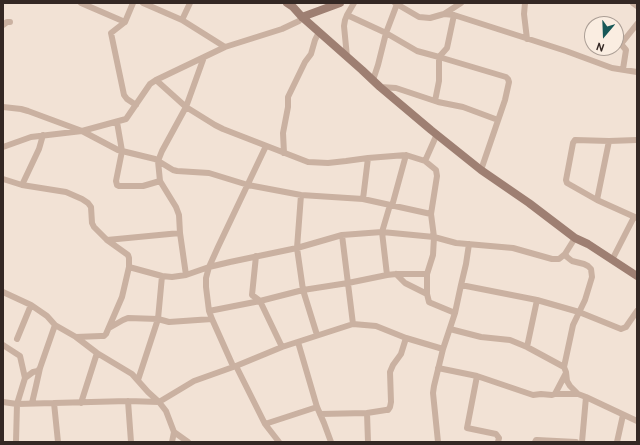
<!DOCTYPE html>
<html>
<head>
<meta charset="utf-8">
<style>
  body { margin:0 }
  #map { position:relative; width:640px; height:445px; overflow:hidden; background:#f2e2d5; font-family:Overpass,sans-serif }
  canvas { display:block }
  .frame { position:absolute; inset:0; border:4px solid #342824; pointer-events:none }
  .north { position:absolute; left:584px; top:16px; width:40px; height:40px; box-sizing:border-box; background:#faede1; border:1px solid #ab9e95; border-radius:50%; rotate:199deg; font-size:11px; font-weight:700; line-height:16px; text-align:center; color:#342824 }
  .north::after { content:''; display:block; margin:auto; width:14px; height:18px; background:#185857; clip-path:polygon(50% 0,100% 100%,50% 72%,0 100%) }
</style>
</head>
<body>
<div id="map">
<canvas width="640" height="445"></canvas>
<div class="frame"></div>
<div class="north">N</div>
</div>
<script>
const c = document.querySelector('canvas').getContext('2d');
c.lineJoin = 'round';
function poly(rows) {
  const path = new Path2D();
  for (const r of rows) {
    path.moveTo(r[0], r[1]);
    for (let i = 2; i < r.length; i += 2) path.lineTo(r[i], r[i + 1]);
  }
  return path;
}
function strokePath(path, color, width, dash) {
  c.strokeStyle = color;
  c.lineWidth = width;
  c.lineCap = dash ? 'butt' : 'round';
  c.setLineDash(dash || []);
  c.stroke(path);
}
const street = poly([
  [81,3,125,22,133,3],
  [143,3,182,20,225,47],
  [395,3,419,17,430,18,444,14,454,15,566,51,612,68,637,72],
  [525,3,524,14,527,39],
  [633,3,637,6],
  [444,14,461,3],
  [347,15,386,33,417,51,439,57,447,48,454,15],
  [182,20,190,3],
  [125,22,111,33,124,95,127,99,136,105],
  [3,25,7,22,10,22],
  [347,57,344,26,345,20,347,15,354,3],
  [623,69,626,50,621,44,637,24],
  [156,80,186,107,215,125,223,129,308,162,328,163,346,161,368,158,406,155,425,161],
  [373,80,378,65,386,33,397,4],
  [380,87,396,88,438,102,463,107,498,120],
  [435,101,439,81,439,57,506,77,508,79,509,82,505,100,481,170],
  [3,107,21,109,28,111,82,131,118,150,155,159,173,170,177,171,209,173,248,185,301,195,363,199,431,214],
  [117,122,122,151,116,181,117,185,119,186,143,186,160,181],
  [637,140,609,141,575,140,573,143,566,180,567,183,597,200,637,218],
  [3,147,31,137,82,131,126,119,150,84,156,80,225,47,282,29,299,21,302,17],
  [284,153,283,133,288,107,288,97,305,62,311,54,315,40,319,32],
  [3,179,22,185,66,192,82,199,88,203,91,207,92,223,94,227,107,240,128,255,129,258,129,267,162,276,172,277,186,275,209,267,230,262,297,248,342,235,382,232,434,237,456,243,513,248,552,259,559,259,565,254],
  [22,185,39,149,43,135],
  [301,195,297,248,303,290,317,335],
  [363,199,368,158],
  [597,200,609,141],
  [392,206,406,155],
  [342,235,353,324],
  [575,238,565,254,567,257,572,261,584,264,588,266,591,269,592,277,585,300,573,325,564,367,566,372,567,381,570,386,578,394,586,397,582,442],
  [107,240,180,233],
  [256,256,252,295,260,301,282,347],
  [612,260,634,217],
  [396,274,405,283,427,294,429,302,431,303,455,313],
  [186,275,180,233,179,215,176,207,160,181,158,161,162,151,186,107,204,57],
  [387,275,382,232,390,205],
  [461,285,537,300,579,312,621,329,626,327,628,324,637,311],
  [3,292,31,305,47,316,55,325,76,337,97,353,132,374,148,392,159,402,166,411,174,432,188,442],
  [427,294,427,274,433,255,434,237,431,214,437,176,436,170,425,161,437,134],
  [209,311,260,301,303,290,348,283,387,275,396,274,427,274],
  [109,328,123,320,128,318,158,319,169,322,212,319],
  [450,329,481,337,510,340,527,347,564,367],
  [76,337,101,336,104,336,106,334,122,297,129,267],
  [17,339,31,305],
  [298,342,317,407,324,423,331,442],
  [3,345,20,356,25,378,17,404,16,442],
  [527,347,537,300],
  [233,366,212,319,209,311,206,287,206,278,209,267,218,247,266,146],
  [236,366,265,424,279,442],
  [438,368,477,376,533,395,541,394,552,395,555,394,566,373],
  [477,376,467,428,496,434,499,438,498,442],
  [25,378,33,372,38,371,40,368,55,325],
  [138,380,158,319,162,276],
  [555,394,578,394],
  [586,397,637,421],
  [128,401,131,442],
  [3,402,17,404,128,401,159,402,194,381,236,366,282,347,353,324,376,326,406,338,443,349],
  [32,403,36,386,40,368],
  [54,403,58,442],
  [81,403,97,353],
  [320,414,367,413],
  [265,424,317,407],
  [172,442,174,432],
  [368,442,367,413,386,410,388,410,390,407,391,402,390,372,393,365,401,354,406,338],
  [438,442,433,393,434,386,443,349,455,313,461,285,466,264,469,244],
  [535,442,536,440,537,440,576,442],
  [617,442,623,415]
]);
const secondary = poly([
  [287,3,293,7,302,17,362,70,380,87,431,130,481,170,529,203,575,238,588,244,637,276],
  [302,17,340,3]
]);
strokePath(street, '#cab1a1', 6);
strokePath(secondary, '#9e7f72', 8);
</script>
</body>
</html>
